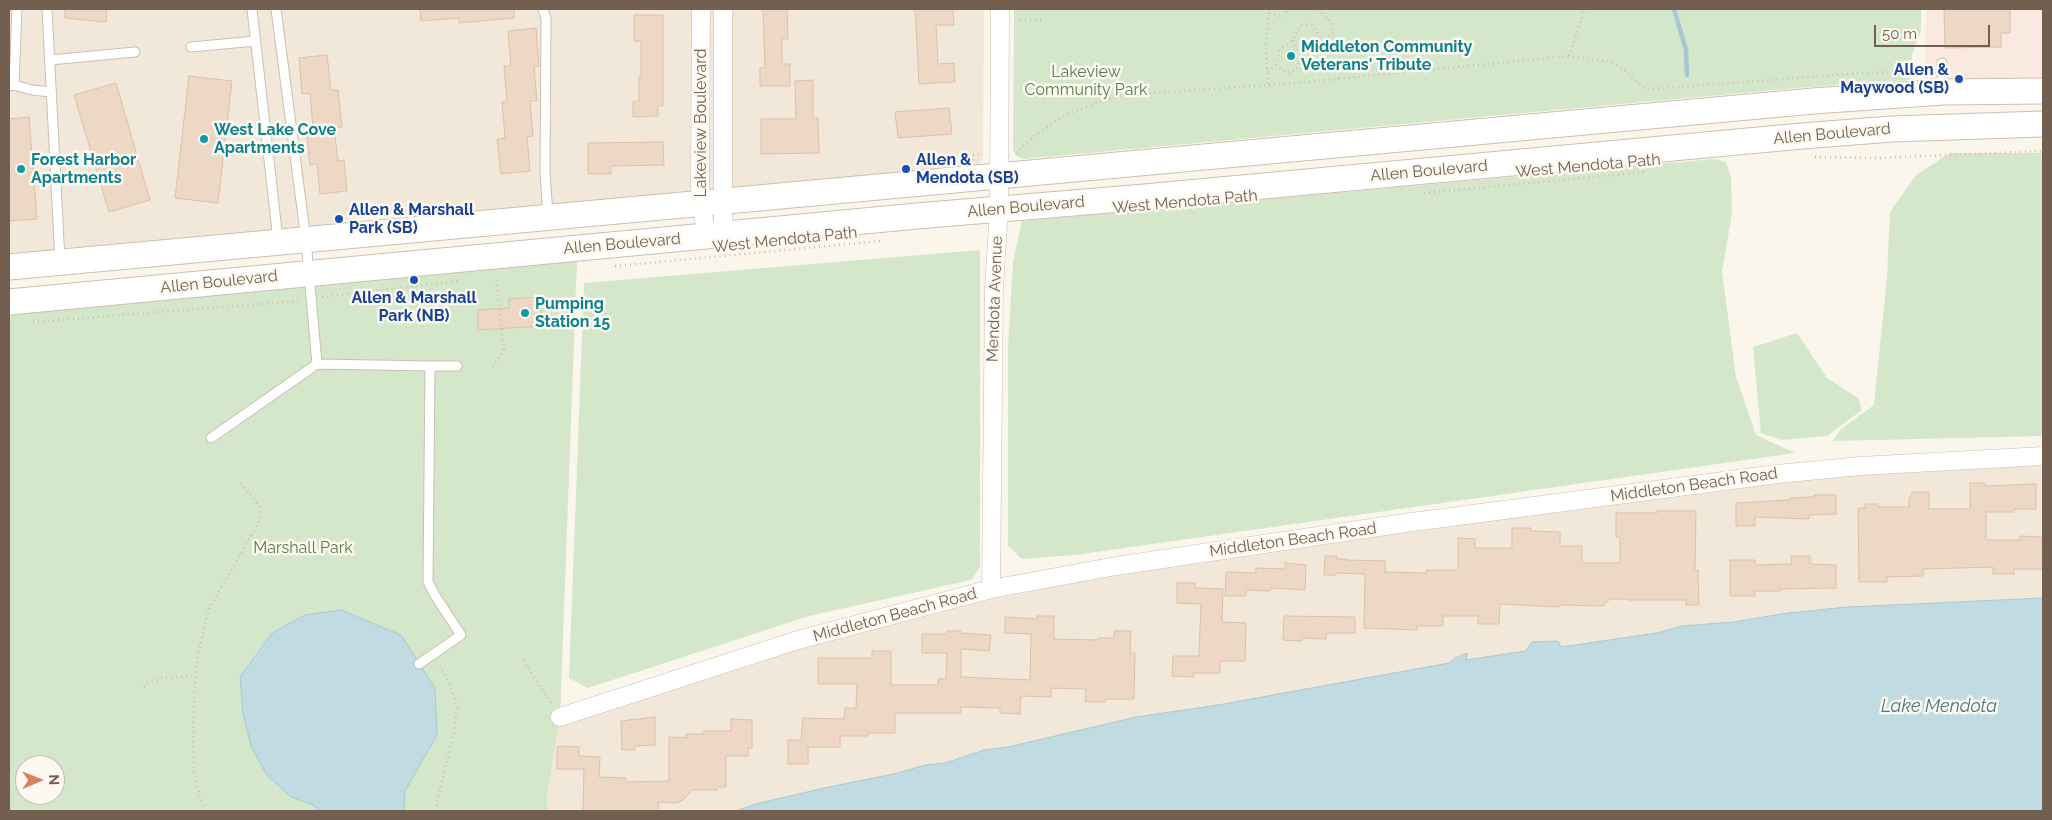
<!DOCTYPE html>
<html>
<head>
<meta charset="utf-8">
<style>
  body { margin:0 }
  #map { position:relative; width:2052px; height:820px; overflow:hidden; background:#fbf6eb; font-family:Raleway,sans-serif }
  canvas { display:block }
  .frame { position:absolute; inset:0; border:10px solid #735f50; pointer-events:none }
  .north { position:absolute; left:15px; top:755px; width:50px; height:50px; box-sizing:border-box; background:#fdf9f1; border:1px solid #c6bbb1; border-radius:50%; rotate:89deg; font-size:14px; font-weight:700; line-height:20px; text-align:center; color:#735f50 }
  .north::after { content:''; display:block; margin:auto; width:18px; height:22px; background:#d7825d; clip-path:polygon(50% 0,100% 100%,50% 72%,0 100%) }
  .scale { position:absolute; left:1874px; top:25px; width:116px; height:22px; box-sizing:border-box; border:2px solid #735f50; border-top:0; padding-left:6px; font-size:15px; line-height:18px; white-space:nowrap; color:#735f50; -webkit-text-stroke:4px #fdf9f1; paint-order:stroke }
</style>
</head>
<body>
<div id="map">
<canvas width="2052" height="820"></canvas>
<div class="frame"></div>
<div class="north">N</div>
<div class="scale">50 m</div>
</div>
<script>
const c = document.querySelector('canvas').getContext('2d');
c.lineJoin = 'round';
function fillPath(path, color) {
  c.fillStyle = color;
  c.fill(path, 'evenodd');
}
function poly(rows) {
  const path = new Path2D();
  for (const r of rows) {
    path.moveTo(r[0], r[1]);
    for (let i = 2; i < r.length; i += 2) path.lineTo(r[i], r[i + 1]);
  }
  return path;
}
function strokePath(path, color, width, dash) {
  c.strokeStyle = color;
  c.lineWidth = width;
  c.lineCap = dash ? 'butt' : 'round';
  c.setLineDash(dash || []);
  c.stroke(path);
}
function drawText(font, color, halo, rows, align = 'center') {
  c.font = font + ' Raleway,sans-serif';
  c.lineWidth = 5;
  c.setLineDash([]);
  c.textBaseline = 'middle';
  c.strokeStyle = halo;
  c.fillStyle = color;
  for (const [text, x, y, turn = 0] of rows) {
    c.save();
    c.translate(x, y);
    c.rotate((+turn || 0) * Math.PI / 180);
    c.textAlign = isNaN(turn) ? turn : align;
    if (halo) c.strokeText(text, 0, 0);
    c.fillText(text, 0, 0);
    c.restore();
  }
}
const residential = poly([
  [9,9,984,9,983,157,979,165,975,167,435,216,385,214,353,218,322,226,9,256],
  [2043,456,2043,598,1848,607,1788,613,1734,622,1682,626,1657,633,1561,647,1558,641,1532,642,1526,651,1466,660,1467,654,1455,658,1449,663,1218,705,1136,717,1008,747,984,750,945,763,829,787,759,803,736,811,548,811,547,796,560,717,991,589,1860,466]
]);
const commercial = poly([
  [1926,9,2043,9,2043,91,1924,93]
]);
const green = poly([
  [1014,9,1921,9,1921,31,1912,54,1911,80,1796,88,1023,159,1016,156,1013,149],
  [1950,153,2043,153,2043,436,1833,441,1841,429,1874,405,1887,277,1890,212,1916,175],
  [1714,159,1726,162,1731,178,1732,213,1722,272,1736,377,1756,435,1795,453,1075,555,1022,559,1008,546,1008,349,1013,262,1022,221],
  [980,250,980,567,971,580,809,616,588,688,569,678,584,283],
  [577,259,560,717,547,796,548,811,9,811,9,311],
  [25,765,55,765,55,795,25,795],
  [1797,333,1827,378,1858,398,1862,410,1827,436,1782,440,1761,433,1753,347]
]);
const water = poly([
  [2043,598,2043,811,736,811,759,803,829,787,898,773,925,765,945,763,984,750,1008,747,1136,717,1218,705,1449,663,1455,658,1467,653,1466,660,1526,651,1532,642,1558,641,1561,647,1657,633,1682,626,1734,622,1788,613,1848,607,2043,598],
  [341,610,401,635,435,688,437,735,405,791,404,811,320,811,313,805,291,797,267,775,251,746,243,714,240,677,272,633,305,615,341,610]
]);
const stream = poly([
  [1674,9,1686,50,1687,75]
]);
const building = poly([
  [65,9,107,9,106,22,65,18,65,9],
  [420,9,514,9,514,18,459,23,459,18,421,21,420,9],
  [763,9,787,9,788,39,782,39,782,64,790,64,790,86,760,86,760,68,765,68,763,9],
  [915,9,953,9,954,25,936,25,938,64,954,63,955,82,919,84,915,9],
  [1944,9,2010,9,2010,33,2001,33,2001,47,1945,48,1944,9],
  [634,15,663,15,663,106,658,106,658,116,633,117,633,101,639,101,639,77,641,77,641,41,634,41,634,15],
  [536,28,539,66,534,67,537,101,530,101,533,136,527,137,530,171,501,174,497,139,505,138,502,102,507,102,504,66,511,66,508,31,536,28],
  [327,55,331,90,338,90,342,127,334,128,338,161,344,160,347,191,320,194,317,164,310,165,306,128,313,128,310,93,302,94,299,58,327,55],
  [189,76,232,81,218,203,175,198,189,76],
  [813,80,813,118,818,118,819,153,761,154,761,119,796,119,795,81,813,80],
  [116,83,150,200,109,212,74,95,116,83],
  [949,108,952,134,898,138,895,112,949,108],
  [29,117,37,219,9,221,9,119,29,117],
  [663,142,664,165,611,166,611,174,588,174,588,143,663,142],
  [540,297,542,326,478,330,478,310,509,308,509,299,540,297],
  [1970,483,1985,483,1985,486,2036,484,2036,509,2014,509,2014,512,1986,512,1986,540,2020,540,2020,536,2043,537,2043,569,2014,569,2014,574,1993,574,1993,567,1923,569,1923,576,1887,577,1887,582,1859,582,1858,508,1865,508,1865,504,1878,504,1878,507,1909,507,1909,497,1912,497,1912,492,1929,492,1929,509,1970,509,1970,483],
  [1814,495,1836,495,1836,514,1809,515,1809,519,1755,517,1755,526,1736,526,1736,503,1790,500,1790,498,1814,497,1814,495],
  [1657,511,1696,511,1695,570,1698,570,1699,605,1686,605,1686,600,1627,600,1627,599,1610,599,1603,606,1559,605,1559,607,1500,604,1499,624,1478,624,1478,616,1443,616,1443,626,1417,626,1417,630,1364,628,1365,574,1336,573,1336,575,1324,575,1325,556,1337,556,1336,559,1347,559,1347,560,1385,561,1385,572,1426,573,1426,570,1458,570,1458,538,1475,539,1475,548,1512,548,1512,528,1531,528,1531,531,1560,532,1560,546,1582,546,1582,563,1620,563,1620,537,1616,537,1616,513,1657,513,1657,511],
  [1791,556,1810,556,1810,564,1836,565,1836,588,1780,589,1780,591,1755,591,1755,596,1730,596,1730,560,1755,560,1755,565,1792,564,1791,556],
  [1285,563,1306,565,1305,590,1271,588,1270,591,1246,590,1246,596,1225,596,1226,572,1256,573,1256,568,1285,569,1285,563],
  [1177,583,1195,583,1195,588,1223,589,1222,622,1246,623,1245,661,1220,661,1220,673,1194,673,1193,677,1172,676,1173,656,1199,656,1201,604,1177,603,1177,583],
  [1037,616,1054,616,1054,639,1098,640,1098,638,1114,638,1114,631,1131,631,1130,653,1135,653,1134,699,1106,699,1106,702,1085,702,1086,689,1051,688,1051,697,1021,696,1020,714,1000,713,1000,708,961,707,961,713,895,713,895,733,868,733,868,736,840,736,840,747,808,747,808,764,788,764,788,740,801,740,803,718,844,719,845,708,856,708,857,684,818,684,818,658,872,658,872,651,891,651,891,685,938,685,938,679,946,679,947,653,922,653,922,634,947,634,947,631,961,631,961,633,991,635,989,651,961,649,961,677,1030,680,1031,634,1005,633,1005,617,1037,619,1037,616],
  [1284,616,1355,617,1355,633,1327,633,1326,639,1302,638,1302,641,1283,640,1284,616],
  [655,717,655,745,635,746,635,750,622,750,621,721,655,717],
  [731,719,752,720,752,748,748,748,748,756,726,756,726,787,717,787,717,790,692,790,684,799,677,803,658,802,659,811,583,811,584,769,557,769,557,746,579,747,579,756,600,757,599,777,626,778,626,782,669,781,669,737,687,738,686,734,704,734,704,731,731,731,731,719]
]);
const path = poly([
  [1269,13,1282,17,1285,15,1287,9],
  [1020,20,1043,20],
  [1569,56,1585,9],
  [1276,65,1286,73,1296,70,1300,62,1296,53,1297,47,1293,40],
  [1268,72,1276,65,1280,49,1293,40,1300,26,1308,24,1312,25,1322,39,1325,39,1333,33,1333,23,1317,9],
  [1268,84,1266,52,1267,26,1270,9],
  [1016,153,1033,137,1064,115,1105,100,1124,95,1296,83,1569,56,1612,62,1624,70,1644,88,1652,89,1861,73,1930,71],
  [1815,157,1879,158,2043,151],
  [973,160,973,155,983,154],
  [1424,193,1645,172],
  [615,266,881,241],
  [322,297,458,281],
  [33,322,299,301],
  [493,367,504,350,496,277],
  [523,660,552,705],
  [144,687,147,683,162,678,196,676],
  [205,811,200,797,194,771,193,728,196,665,208,611,258,524,260,507,240,482],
  [435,811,454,731,457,708,450,685,439,665]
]);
const lane = poly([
  [47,9,60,261],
  [252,9,278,240],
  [276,9,306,240,317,364],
  [543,9,546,19,545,173,548,215],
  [191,47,256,41],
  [50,60,135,52],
  [1942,63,1943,92],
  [14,85,32,90,51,92],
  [9,86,14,85,17,9],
  [430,366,457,366],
  [211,438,317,364,430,366,428,582,436,597,461,635,419,664]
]);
const street = poly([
  [701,9,700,184,701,203,707,237],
  [723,9,723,235],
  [991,589,994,288,999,209,1000,9],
  [560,717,798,640,991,589,1116,566,1405,523,1777,474,1860,466,2043,456]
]);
const secondary = poly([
  [9,267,1813,101,1943,92,2043,91],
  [9,302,917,216,1145,197,1802,136,1892,129,2043,124]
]);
const markers = [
  [1291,56,5,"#0f9aa8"],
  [1959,79,5,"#1a4fb4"],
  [204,139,5,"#0f9aa8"],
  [21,169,5,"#0f9aa8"],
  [906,169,5,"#1a4fb4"],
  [339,219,5,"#1a4fb4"],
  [414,280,5,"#1a4fb4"],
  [525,313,5,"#0f9aa8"]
];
const cultureNames = [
  ["Middleton Community",1301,47],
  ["Veterans' Tribute",1301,65],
  ["West Lake Cove",214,130],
  ["Apartments",214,148],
  ["Forest Harbor",31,160],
  ["Apartments",31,178],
  ["Pumping",535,304],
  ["Station 15",535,322]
];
const transitNames = [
  ["Allen &",1949,70,"right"],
  ["Maywood (SB)",1949,88,"right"],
  ["Allen &",916,160],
  ["Mendota (SB)",916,178],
  ["Allen & Marshall",349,210],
  ["Park (SB)",349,228],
  ["Allen & Marshall",414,298,"center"],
  ["Park (NB)",414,316,"center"]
];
const parkNames = [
  ["Lakeview",1086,72],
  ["Community Park",1086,90],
  ["Marshall Park",303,548]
];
const streetNames = [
  ["Lakeview Boulevard",701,123,-90],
  ["Allen Boulevard",1832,134,-5],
  ["West Mendota Path",1588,166,-5],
  ["Allen Boulevard",1429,171,-5],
  ["West Mendota Path",1185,202,-5],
  ["Allen Boulevard",1026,207,-5],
  ["West Mendota Path",785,240,-6],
  ["Allen Boulevard",622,244,-5],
  ["Allen Boulevard",219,282,-6],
  ["Mendota Avenue",995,299,-88],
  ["Middleton Beach Road",1694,485,-8],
  ["Middleton Beach Road",1293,540,-8],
  ["Middleton Beach Road",895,615,-15]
];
const waterNames = [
  ["Lake Mendota",1939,707]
];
fillPath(residential, '#f2e8da');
fillPath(commercial, '#fae9e0');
fillPath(green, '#d4e7ca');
fillPath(water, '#c1dbe3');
strokePath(water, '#a8c9d3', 1);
strokePath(stream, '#a8c9d3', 4.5);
fillPath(building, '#edd8c5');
strokePath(building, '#dec0a7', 1);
strokePath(lane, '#ccbfb1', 11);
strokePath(street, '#ccbfb1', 19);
strokePath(secondary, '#cebfaf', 27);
strokePath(path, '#d3bca8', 2.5, [1, 4]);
strokePath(lane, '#fff', 9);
strokePath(street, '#fff', 18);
strokePath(secondary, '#fff', 25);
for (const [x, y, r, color] of markers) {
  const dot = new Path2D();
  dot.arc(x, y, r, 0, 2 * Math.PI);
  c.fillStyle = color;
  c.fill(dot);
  strokePath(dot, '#fdf9f1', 2);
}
drawText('bold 16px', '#0d838f', '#fdf9f1', cultureNames, 'left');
drawText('bold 16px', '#164399', '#fdf9f1', transitNames, 'left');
drawText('16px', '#577d4c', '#fdf9f1', parkNames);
drawText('16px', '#735f50', '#fdf9f1', streetNames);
drawText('italic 18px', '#4c7684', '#fdf9f1', waterNames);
</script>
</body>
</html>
